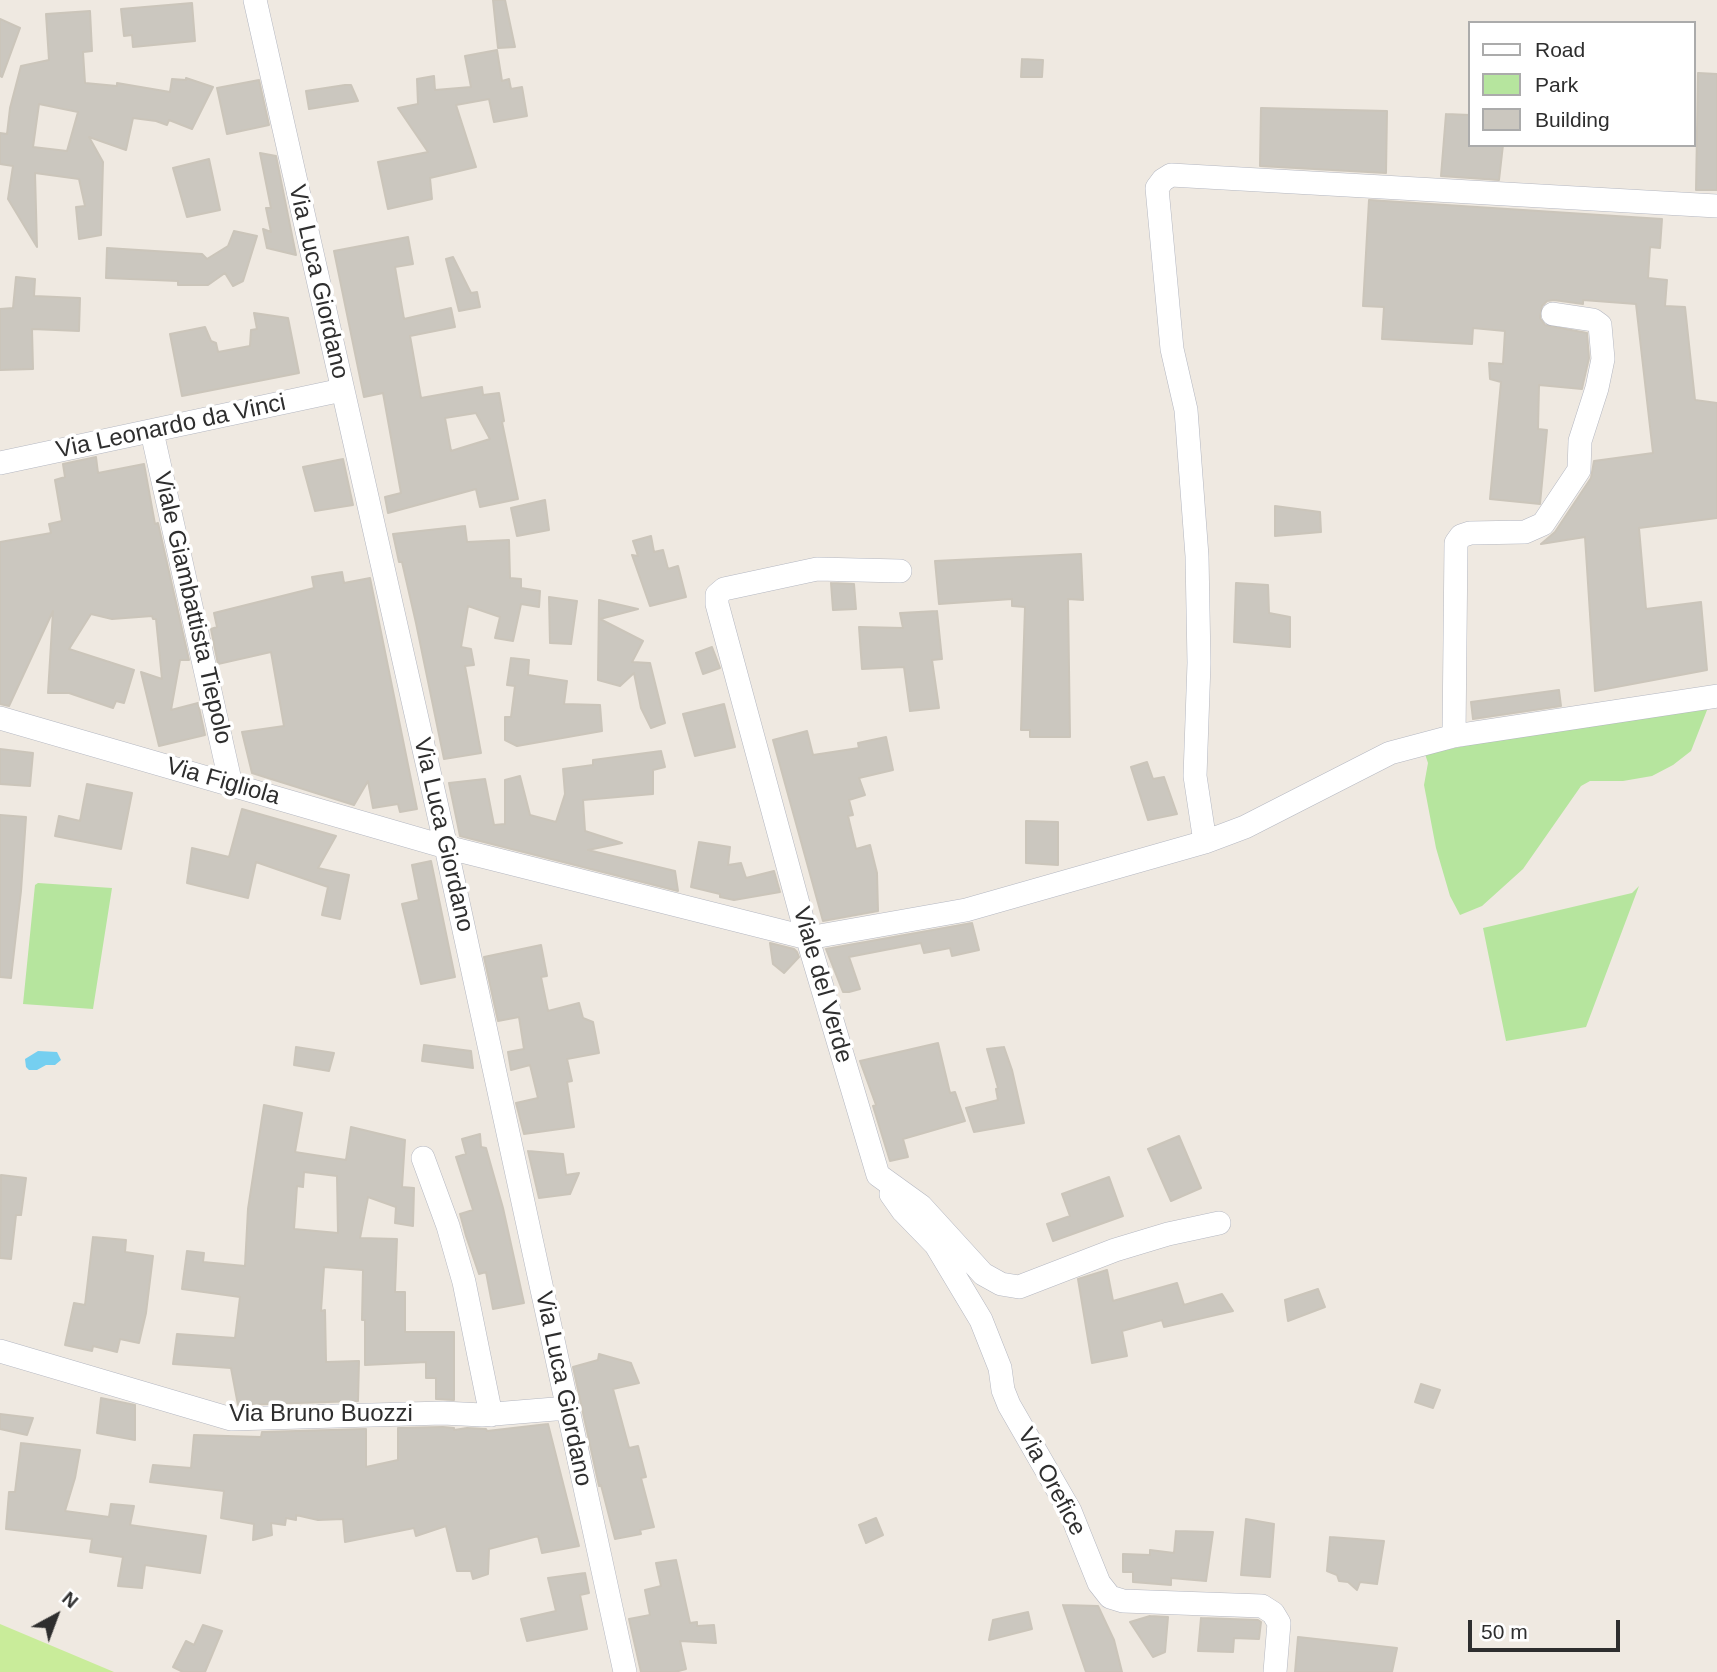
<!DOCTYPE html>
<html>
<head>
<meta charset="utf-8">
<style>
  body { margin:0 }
  #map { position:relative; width:1717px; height:1672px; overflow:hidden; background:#efe9e1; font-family:Arial,sans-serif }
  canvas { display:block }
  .legend { position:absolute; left:1468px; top:21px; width:228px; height:126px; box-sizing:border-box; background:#fff; border:2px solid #ababab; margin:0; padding:9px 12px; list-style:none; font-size:21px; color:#2e2e2e }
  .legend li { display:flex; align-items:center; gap:14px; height:35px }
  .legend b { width:35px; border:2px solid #ababab }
  .north { position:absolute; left:21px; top:1581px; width:70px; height:70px; -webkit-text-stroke:5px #fff; paint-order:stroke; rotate:41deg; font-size:19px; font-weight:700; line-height:28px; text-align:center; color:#2e2e2e }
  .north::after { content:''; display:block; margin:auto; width:24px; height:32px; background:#2e2e2e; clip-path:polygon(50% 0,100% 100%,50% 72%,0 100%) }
  .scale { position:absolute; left:1468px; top:1620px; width:152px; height:32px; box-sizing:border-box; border:4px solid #2e2e2e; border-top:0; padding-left:9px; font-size:21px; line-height:24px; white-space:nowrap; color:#2e2e2e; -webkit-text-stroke:5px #fff; paint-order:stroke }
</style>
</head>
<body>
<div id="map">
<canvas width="1717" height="1672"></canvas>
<ul class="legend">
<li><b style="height:9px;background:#fff"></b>Road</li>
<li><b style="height:19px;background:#b6e59e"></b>Park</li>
<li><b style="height:19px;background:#cbc7bf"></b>Building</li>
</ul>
<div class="north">N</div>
<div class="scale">50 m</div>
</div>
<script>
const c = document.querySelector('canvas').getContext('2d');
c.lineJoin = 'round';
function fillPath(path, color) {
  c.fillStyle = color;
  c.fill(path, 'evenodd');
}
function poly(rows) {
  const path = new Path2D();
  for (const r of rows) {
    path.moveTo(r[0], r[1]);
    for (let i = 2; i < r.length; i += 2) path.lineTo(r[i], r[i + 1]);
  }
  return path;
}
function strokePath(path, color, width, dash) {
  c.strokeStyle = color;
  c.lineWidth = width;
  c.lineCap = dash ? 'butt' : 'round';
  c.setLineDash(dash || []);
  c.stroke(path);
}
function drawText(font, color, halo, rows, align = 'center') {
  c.font = font + ' Arial,sans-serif';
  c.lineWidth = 7;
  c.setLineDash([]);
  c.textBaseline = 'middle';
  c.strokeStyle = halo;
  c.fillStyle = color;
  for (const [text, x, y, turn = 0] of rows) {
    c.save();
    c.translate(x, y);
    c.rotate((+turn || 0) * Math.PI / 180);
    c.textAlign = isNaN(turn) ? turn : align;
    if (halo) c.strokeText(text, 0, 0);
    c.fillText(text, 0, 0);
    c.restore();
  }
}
const green = poly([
  [1709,705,1691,751,1673,765,1652,776,1623,781,1590,781,1581,786,1523,869,1482,906,1460,915,1450,896,1436,848,1424,785,1428,763,1425,754,1509,737],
  [38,883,112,888,93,1009,23,1004,35,885],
  [1639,886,1586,1027,1506,1041,1483,928,1632,893]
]);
const pitch = poly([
  [0,1624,114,1672,0,1672]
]);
const water = poly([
  [38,1051,57,1052,61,1060,55,1065,46,1065,37,1070,29,1070,26,1067,25,1059]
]);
const building = poly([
  [493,0,505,0,515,47,498,48,493,0],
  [192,3,195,41,133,47,132,35,124,36,121,9,192,3],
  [90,11,92,51,83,52,85,83,117,86,117,83,170,92,172,79,186,80,186,78,213,87,192,129,169,120,167,125,156,121,133,118,126,150,89,137,103,162,101,235,79,239,76,207,85,206,79,179,35,173,37,247,8,199,13,166,0,164,0,133,7,134,10,108,21,66,49,60,46,14,90,11],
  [39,104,78,112,67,151,33,147,39,104],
  [0,19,20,28,2,77,0,76,0,19],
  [497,50,502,81,509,79,511,89,522,87,527,116,494,122,489,99,456,105,476,167,430,178,432,199,388,209,378,162,428,152,398,108,418,104,417,79,434,76,435,90,471,87,465,56,497,50],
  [1022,59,1043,60,1042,77,1021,77,1022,59],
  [1698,73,1717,74,1717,190,1696,190,1698,73],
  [259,80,269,125,227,134,217,88,259,80],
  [345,85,351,85,358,101,309,109,306,91,345,85],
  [1261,108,1387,111,1386,173,1260,166,1261,108],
  [1446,114,1470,115,1470,145,1503,145,1499,180,1441,176,1446,114],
  [260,153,276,156,296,255,267,248,263,229,271,232,266,208,271,208,260,153],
  [209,159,220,210,187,217,173,168,209,159],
  [1369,200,1662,219,1660,248,1650,247,1648,278,1667,280,1665,306,1685,307,1695,400,1717,403,1717,518,1639,528,1646,609,1701,602,1707,670,1595,691,1585,537,1541,544,1555,532,1591,478,1594,461,1653,453,1636,304,1583,300,1583,304,1554,300,1547,301,1542,306,1540,318,1545,325,1587,333,1589,358,1583,384,1582,389,1539,385,1538,429,1547,430,1540,504,1490,499,1501,382,1490,379,1489,363,1503,364,1505,331,1473,328,1472,344,1382,339,1384,307,1363,306,1369,200],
  [234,231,257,236,243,281,233,286,225,273,208,285,178,285,178,281,106,278,107,248,202,254,207,259,228,246,234,231],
  [408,237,413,264,395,267,404,319,451,308,455,327,410,336,421,398,482,387,483,395,499,393,504,421,502,422,518,499,480,507,476,489,388,513,385,497,401,493,383,393,364,397,334,251,408,237],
  [476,413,490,439,451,451,445,418,476,413],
  [453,257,471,293,477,292,480,307,459,311,446,259,453,257],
  [16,277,35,279,34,296,80,298,79,331,32,329,33,369,0,370,0,309,13,308,16,277],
  [254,313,288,318,299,373,182,396,170,334,205,327,211,341,216,343,218,352,250,346,251,330,257,329,254,313],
  [96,457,98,473,144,464,155,524,158,523,189,660,180,660,171,710,198,703,205,735,159,746,141,672,162,679,156,619,153,619,152,616,112,619,91,614,69,649,134,670,124,703,116,701,113,708,69,693,48,693,53,611,9,706,0,704,0,542,51,533,49,524,62,521,55,480,65,477,63,464,96,457],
  [343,459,353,505,315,511,303,467,343,459],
  [545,500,549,530,517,536,511,508,545,500],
  [1275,506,1320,512,1321,532,1275,536,1275,506],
  [465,526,467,542,509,540,510,578,521,579,521,588,540,591,539,607,521,604,513,641,495,638,500,617,468,606,461,647,471,649,474,665,465,666,481,753,444,759,416,623,402,562,399,562,393,534,465,526],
  [651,536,654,552,663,550,668,569,678,566,686,597,650,606,632,555,638,556,633,541,651,536],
  [1081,554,1083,600,1068,599,1070,737,1030,737,1030,730,1021,730,1025,607,1012,606,1012,599,939,604,935,561,1081,554],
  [342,572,344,583,370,578,417,809,400,812,398,804,373,808,368,781,354,805,252,773,242,732,284,726,271,652,218,664,211,629,217,627,214,613,314,588,312,577,342,572],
  [831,583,854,584,856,609,833,610,831,583],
  [1236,583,1268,585,1269,613,1290,617,1290,647,1234,642,1236,583],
  [549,597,577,601,571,644,550,643,549,597],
  [599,600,638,609,600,619,643,641,632,662,650,663,665,723,651,728,641,708,634,673,620,686,598,680,599,600],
  [937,611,942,659,932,660,939,708,910,711,904,667,862,669,859,627,903,628,900,613,937,611],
  [712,647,720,668,703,674,696,653,712,647],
  [511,658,529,660,528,675,567,681,564,704,600,705,602,731,517,746,505,740,505,717,511,717,515,686,507,685,511,658],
  [1559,690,1561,706,1473,719,1471,702,1559,690],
  [724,704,735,747,695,756,683,714,724,704],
  [807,731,813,755,859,748,858,743,886,737,893,770,859,778,865,795,849,800,853,815,848,816,856,849,870,845,877,873,878,911,823,921,773,740,807,731],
  [0,749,33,753,30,786,0,784,0,749],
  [661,751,665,767,653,770,653,794,583,800,585,831,622,843,588,850,675,871,678,891,460,836,449,783,485,779,494,825,505,824,505,780,520,776,530,815,556,822,565,794,563,769,593,765,593,760,661,751],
  [1147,762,1153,779,1164,777,1177,814,1148,820,1131,767,1147,762],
  [87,784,132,793,121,849,55,836,59,816,80,821,87,784],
  [242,809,336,836,318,868,349,875,340,919,322,915,328,887,256,862,248,898,187,883,192,848,229,857,242,809],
  [0,815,26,817,21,891,11,978,0,977,0,815],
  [1026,821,1058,822,1058,865,1026,863,1026,821],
  [699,842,730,847,728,865,741,863,746,878,774,871,780,892,734,900,720,897,720,894,691,887,699,842],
  [431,861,455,977,421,984,402,904,419,900,412,865,431,861],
  [972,923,979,950,952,956,950,948,924,953,921,943,849,957,860,989,849,992,843,992,826,949,972,923],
  [770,943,794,949,797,952,799,957,784,973,773,964,770,943],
  [541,945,547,976,541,977,548,1011,579,1003,583,1018,593,1022,599,1053,567,1059,572,1081,567,1082,574,1127,524,1134,516,1103,538,1098,530,1065,511,1070,508,1052,524,1049,519,1017,498,1021,484,957,541,945],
  [938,1043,950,1093,955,1092,965,1121,903,1139,908,1157,890,1161,873,1106,876,1105,860,1061,938,1043],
  [424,1045,471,1051,473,1068,422,1061,424,1045],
  [296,1047,334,1053,329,1071,294,1065,296,1047],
  [1004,1047,1012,1070,1024,1123,974,1132,966,1108,998,1100,996,1089,998,1088,987,1049,1004,1047],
  [264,1105,302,1113,295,1152,346,1160,351,1127,405,1140,402,1187,414,1188,413,1226,395,1223,396,1207,368,1197,360,1238,397,1239,395,1292,405,1292,405,1332,454,1332,454,1400,436,1399,436,1378,426,1378,426,1362,365,1365,365,1320,362,1320,363,1270,324,1267,321,1311,325,1310,326,1362,359,1361,358,1401,238,1405,231,1368,173,1364,177,1334,235,1338,240,1297,182,1289,187,1251,204,1253,203,1262,245,1266,248,1209,264,1105],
  [304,1172,337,1176,338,1233,294,1229,297,1186,303,1187,304,1172],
  [480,1134,481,1147,486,1148,503,1208,524,1303,493,1309,486,1272,479,1274,466,1236,460,1214,473,1210,456,1157,466,1154,462,1139,480,1134],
  [1179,1136,1201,1188,1171,1201,1148,1149,1179,1136],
  [528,1151,563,1154,566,1175,579,1173,570,1194,539,1198,528,1151],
  [1,1175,26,1178,21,1215,16,1215,11,1259,0,1258,1,1175],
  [1109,1177,1123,1216,1053,1241,1047,1224,1070,1216,1062,1194,1109,1177],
  [93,1237,126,1240,125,1252,153,1256,146,1313,139,1343,120,1339,117,1352,93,1346,92,1351,65,1345,74,1303,85,1305,93,1237],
  [1107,1270,1113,1301,1177,1283,1184,1305,1222,1294,1233,1311,1164,1327,1162,1320,1122,1331,1127,1356,1092,1363,1078,1279,1107,1270],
  [1318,1289,1325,1307,1288,1321,1285,1300,1318,1289],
  [599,1354,631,1363,639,1383,613,1389,629,1448,638,1446,646,1477,641,1478,654,1527,640,1530,641,1534,615,1539,601,1485,599,1486,573,1367,598,1360,599,1354],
  [1421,1384,1440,1390,1433,1408,1415,1402,1421,1384],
  [101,1398,135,1405,135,1440,97,1433,101,1398],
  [0,1414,33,1418,27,1435,0,1429,0,1414],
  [548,1424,579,1546,542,1553,538,1536,489,1549,488,1574,473,1579,471,1571,457,1571,446,1526,416,1536,414,1528,345,1542,343,1519,318,1520,296,1515,296,1520,286,1518,285,1525,271,1523,272,1535,253,1540,254,1524,221,1518,224,1491,150,1482,153,1465,191,1468,194,1435,261,1437,262,1432,366,1429,366,1467,398,1460,398,1428,443,1427,454,1428,454,1430,467,1428,486,1429,487,1431,548,1424],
  [21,1443,80,1450,75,1478,65,1511,109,1517,111,1504,134,1506,130,1525,206,1536,200,1573,145,1565,142,1588,118,1586,123,1557,90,1552,92,1539,6,1529,9,1492,15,1492,21,1443],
  [876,1518,883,1535,866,1543,859,1525,876,1518],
  [1246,1519,1274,1524,1270,1577,1241,1575,1246,1519],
  [1176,1531,1213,1532,1206,1581,1171,1578,1171,1585,1133,1582,1133,1572,1123,1572,1123,1554,1150,1555,1150,1550,1174,1553,1176,1531],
  [1330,1537,1384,1541,1377,1584,1360,1582,1357,1590,1348,1582,1339,1581,1337,1575,1327,1571,1330,1537],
  [676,1560,690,1623,697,1622,697,1626,714,1625,716,1643,680,1641,686,1669,675,1672,641,1672,629,1619,650,1615,645,1590,661,1586,656,1563,676,1560],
  [585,1573,589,1593,580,1595,587,1629,527,1641,521,1619,556,1611,548,1578,585,1573],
  [1063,1605,1098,1606,1114,1640,1122,1672,1086,1672,1063,1605],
  [1028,1612,1032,1629,989,1640,993,1620,1028,1612],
  [1150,1616,1168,1617,1165,1652,1153,1657,1130,1622,1150,1616],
  [1201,1618,1258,1620,1261,1622,1259,1639,1234,1638,1233,1652,1198,1651,1201,1618],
  [203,1625,222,1631,205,1672,183,1672,173,1667,186,1641,194,1645,203,1625],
  [1298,1637,1397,1648,1392,1672,1295,1672,1298,1637]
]);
const minor = poly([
  [255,0,446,847,625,1672],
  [152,432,231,785],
  [0,463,342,390],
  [900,571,817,569,724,589,717,595,717,604,806,933,878,1175,921,1206,983,1274,1001,1284,1019,1287,1115,1250,1168,1234,1219,1223],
  [0,718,446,847,808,938,966,910,1205,842,1245,827,1390,753,1454,736,1717,696],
  [1454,736,1456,543,1461,536,1470,533,1525,532,1543,524,1579,470,1580,441,1597,388,1603,359,1600,325,1593,320,1553,314],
  [1205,842,1195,776,1199,663,1197,556,1186,410,1172,349,1157,188,1163,180,1171,175,1717,206],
  [423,1158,448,1226,464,1282,491,1415],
  [891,1194,903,1211,936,1245,981,1320,1000,1368,1003,1390,1009,1405,1070,1511,1099,1583,1110,1597,1123,1601,1262,1606,1273,1613,1279,1623,1275,1672],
  [0,1351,231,1419,443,1413,482,1415,567,1408]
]);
const streetNames = [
  ["Via Luca Giordano",318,282,77],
  ["Via Leonardo da Vinci",171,427,-12],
  ["Viale Giambattista Tiepolo",192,608,77],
  ["Via Figliola",223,782,16],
  ["Via Luca Giordano",443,835,77],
  ["Viale del Verde",822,985,74],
  ["Via Luca Giordano",563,1389,78],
  ["Via Bruno Buozzi",321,1414],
  ["Via Orefice",1051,1482,62]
];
fillPath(green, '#b6e59e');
fillPath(pitch, '#c9ec9a');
fillPath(water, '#75cff0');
fillPath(building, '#cbc7bf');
strokePath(building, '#cbc5ba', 2);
strokePath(minor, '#b4b7c1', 24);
strokePath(minor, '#fff', 23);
drawText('24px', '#2e2e2e', '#fff', streetNames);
</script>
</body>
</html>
